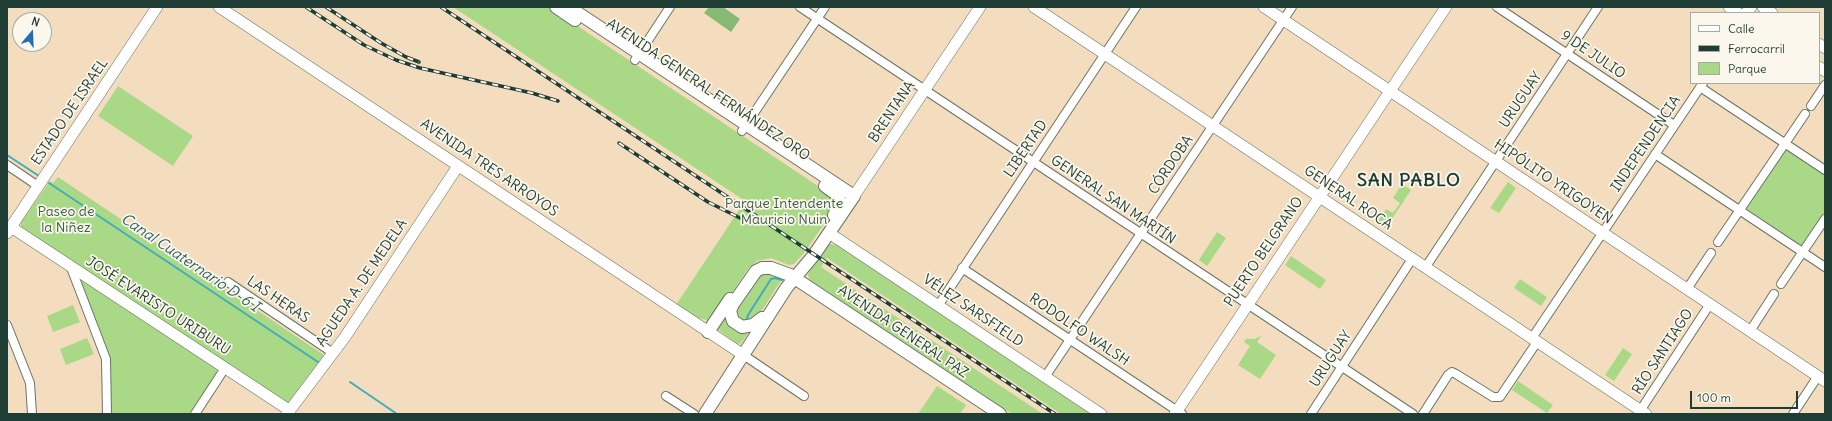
<!DOCTYPE html>
<html>
<head>
<meta charset="utf-8">
<style>
  body { margin:0 }
  #map { position:relative; width:1832px; height:421px; overflow:hidden; background:#f4ddbe; font-family:Delius,sans-serif }
  canvas { display:block }
  .frame { position:absolute; inset:0; border:8px solid #1f3d34; pointer-events:none }
  .legend { position:absolute; left:1690px; top:12px; width:130px; height:72px; box-sizing:border-box; background:#fbf7ec; border:1px solid #a3ada2; margin:0; padding:5px 7px; list-style:none; font-size:12px; color:#1f3d34 }
  .legend li { display:flex; align-items:center; gap:8px; height:20px }
  .legend b { width:20px; border:1px solid #a3ada2 }
  .north { position:absolute; left:12px; top:12px; width:40px; height:40px; box-sizing:border-box; background:#fbf7ec; border:1px solid #a3ada2; border-radius:50%; rotate:19deg; font-size:11px; font-weight:700; line-height:16px; text-align:center; color:#1f3d34 }
  .north::after { content:''; display:block; margin:auto; width:14px; height:18px; background:#1f6fb2; clip-path:polygon(50% 0,100% 100%,50% 72%,0 100%) }
  .scale { position:absolute; left:1690px; top:391px; width:108px; height:18px; box-sizing:border-box; border:2px solid #1f3d34; border-top:0; padding-left:5px; font-size:12px; line-height:14px; white-space:nowrap; color:#1f3d34; -webkit-text-stroke:3px #fbf7ec; paint-order:stroke }
</style>
</head>
<body>
<div id="map">
<canvas width="1832" height="421"></canvas>
<div class="frame"></div>
<ul class="legend">
<li><b style="height:5px;background:#fff"></b>Calle</li>
<li><b style="height:5px;background:#1f3d34"></b>Ferrocarril</li>
<li><b style="height:11px;background:#a9d986"></b>Parque</li>
</ul>
<div class="north">N</div>
<div class="scale">100 m</div>
</div>
<script>
const c = document.querySelector('canvas').getContext('2d');
c.lineJoin = 'round';
function fillPath(path, color) {
  c.fillStyle = color;
  c.fill(path, 'evenodd');
}
function poly(rows) {
  const path = new Path2D();
  for (const r of rows) {
    path.moveTo(r[0], r[1]);
    for (let i = 2; i < r.length; i += 2) path.lineTo(r[i], r[i + 1]);
  }
  return path;
}
function strokePath(path, color, width, dash) {
  c.strokeStyle = color;
  c.lineWidth = width;
  c.lineCap = dash ? 'butt' : 'round';
  c.setLineDash(dash || []);
  c.stroke(path);
}
function drawText(font, color, halo, rows, align = 'center') {
  c.font = font + ' Delius,sans-serif';
  c.lineWidth = 3.5;
  c.setLineDash([]);
  c.textBaseline = 'middle';
  c.strokeStyle = halo;
  c.fillStyle = color;
  for (const [text, x, y, turn = 0] of rows) {
    c.save();
    c.translate(x, y);
    c.rotate((+turn || 0) * Math.PI / 180);
    c.textAlign = isNaN(turn) ? turn : align;
    if (halo) c.strokeText(text, 0, 0);
    c.fillText(text, 0, 0);
    c.restore();
  }
}
const green = poly([
  [453,7,549,7,833,196,836,207,804,253,794,264,789,265,771,258,757,261,748,269,719,312,707,320,696,318,676,305,745,201],
  [118,86,193,136,173,166,98,116],
  [1786,149,1825,174,1825,212,1802,246,1746,208],
  [58,177,324,355,292,401,289,404,21,228,21,222,50,181,53,183],
  [1508,182,1516,188,1499,213,1490,208],
  [1402,184,1411,190,1386,228,1377,222,1386,209,1393,213,1400,203,1393,198],
  [1217,232,1226,238,1207,266,1199,260],
  [831,244,838,245,1092,414,1061,414,827,258,821,267,1043,414,1012,414,810,280,808,275,811,267,827,245],
  [1291,256,1326,280,1320,289,1285,265],
  [762,271,783,277,782,279,757,318,742,323,733,311],
  [80,279,217,368,216,374,189,414,111,414,110,359],
  [1520,279,1547,297,1541,306,1514,288],
  [73,305,80,322,53,332,47,316],
  [727,310,750,331,740,344,736,343,717,329],
  [1261,336,1257,342,1276,355,1260,379,1238,365,1250,346,1244,342,1246,339,1254,339],
  [87,338,94,354,66,365,60,349],
  [1623,348,1632,354,1614,381,1605,375],
  [1518,381,1553,405,1547,413,1512,390],
  [937,386,966,405,960,414,918,414]
]);
const forest = poly([
  [709,7,723,7,740,19,731,32,704,13]
]);
const stream = poly([
  [7,155,39,176],
  [49,183,318,362],
  [749,320,747,319,748,315,771,279,775,278,782,280],
  [350,382,397,414]
]);
const street = poly([
  [800,7,1413,414],
  [1497,7,1674,125],
  [635,60,670,7],
  [1700,87,1825,170],
  [1811,106,1825,85],
  [742,131,825,7],
  [1655,154,1825,267],
  [7,165,38,186],
  [1718,242,1805,114],
  [70,265,106,359,107,414],
  [962,268,1182,414],
  [1425,268,1598,7],
  [228,282,333,353],
  [1781,284,1825,219],
  [1687,289,1711,253],
  [938,306,1136,7],
  [7,325,30,383,32,414],
  [1750,331,1774,294],
  [1532,338,1703,83],
  [742,354,804,396],
  [1045,377,1292,7],
  [666,396,694,414],
  [195,414,225,368],
  [1311,414,1412,259],
  [1423,414,1448,375,1452,372,1456,374,1493,397,1500,397,1537,342],
  [1638,414,1710,304],
  [1793,414,1818,376]
]);
const secondary = poly([
  [219,7,742,354],
  [1034,7,1646,414],
  [1264,7,1825,381],
  [1729,7,1738,13],
  [1763,7,1772,13],
  [1746,13,1751,7],
  [1819,44,1825,48],
  [1819,67,1825,71],
  [854,196,980,7],
  [11,227,289,410],
  [7,233,157,7],
  [829,233,1101,414],
  [287,414,345,337,458,166],
  [1175,414,1446,7]
]);
const primary = poly([
  [556,7,575,20],
  [569,7,854,196,814,255,787,287,705,414],
  [825,186,836,194,839,199,839,206,834,215],
  [762,318,753,325,742,327,733,321,730,311,733,304,756,271,762,268,771,268,790,275,1000,414],
  [708,332,730,299]
]);
const rail = poly([
  [306,7,364,45,396,60,420,68,532,93,558,101],
  [326,7,381,43,406,57,419,62],
  [441,7,1055,414],
  [619,143,708,202,742,219]
]);
const streetNames = [
  ["9 DE JULIO",1593,55,34],
  ["AVENIDA GENERAL FERNÁNDEZ ORO",708,90,34],
  ["URUGUAY",1521,100,-56],
  ["ESTADO DE ISRAEL",70,112,-56],
  ["BRENTANA",892,112,-56],
  ["INDEPENDENCIA",1646,144,-56],
  ["LIBERTAD",1026,149,-56],
  ["CÓRDOBA",1171,165,-56],
  ["AVENIDA TRES ARROYOS",489,168,34],
  ["HIPÓLITO YRIGOYEN",1553,182,34],
  ["GENERAL ROCA",1348,198,34],
  ["GENERAL SAN MARTÍN",1113,200,34],
  ["PUERTO BELGRANO",1264,252,-56],
  ["AGUEDA A. DE MEDELA",362,283,-56],
  ["LAS HERAS",278,300,34],
  ["JOSÉ EVARISTO URIBURU",158,306,33],
  ["VÉLEZ SARSFIELD",973,311,34],
  ["RODOLFO WALSH",1079,330,34],
  ["AVENIDA GENERAL PAZ",903,332,34],
  ["RÍO SANTIAGO",1663,352,-57],
  ["URUGUAY",1331,359,-57]
];
const parkNames = [
  ["Parque Intendente",784,204],
  ["Mauricio Nuin",784,220],
  ["Paseo de",66,212],
  ["la Niñez",66,228]
];
const waterNames = [
  ["Canal Cuaternario D-6 I",190,263,34]
];
const districtNames = [
  ["SAN PABLO",1409,181]
];
fillPath(green, '#a9d986');
fillPath(forest, '#86b973');
strokePath(stream, '#3eaeba', 2);
strokePath(street, '#6a7564', 10);
strokePath(secondary, '#6a7564', 12);
strokePath(primary, '#6a7564', 14);
strokePath(street, '#fff', 8);
strokePath(secondary, '#fff', 11);
strokePath(primary, '#fff', 12);
strokePath(rail, '#1f3d34', 3.5);
strokePath(rail, '#fbf7ec', 2, [6]);
drawText('14px', '#1f3d34', '#fbf7ec', streetNames);
drawText('14px', '#3b5c44', '#fbf7ec', parkNames);
drawText('italic 15px', '#285f5c', '#fbf7ec', waterNames);
c.letterSpacing = '1px';
drawText('bold 18px', '#1f3d34', '#fbf7ec', districtNames);
c.letterSpacing = '0px';
</script>
</body>
</html>
